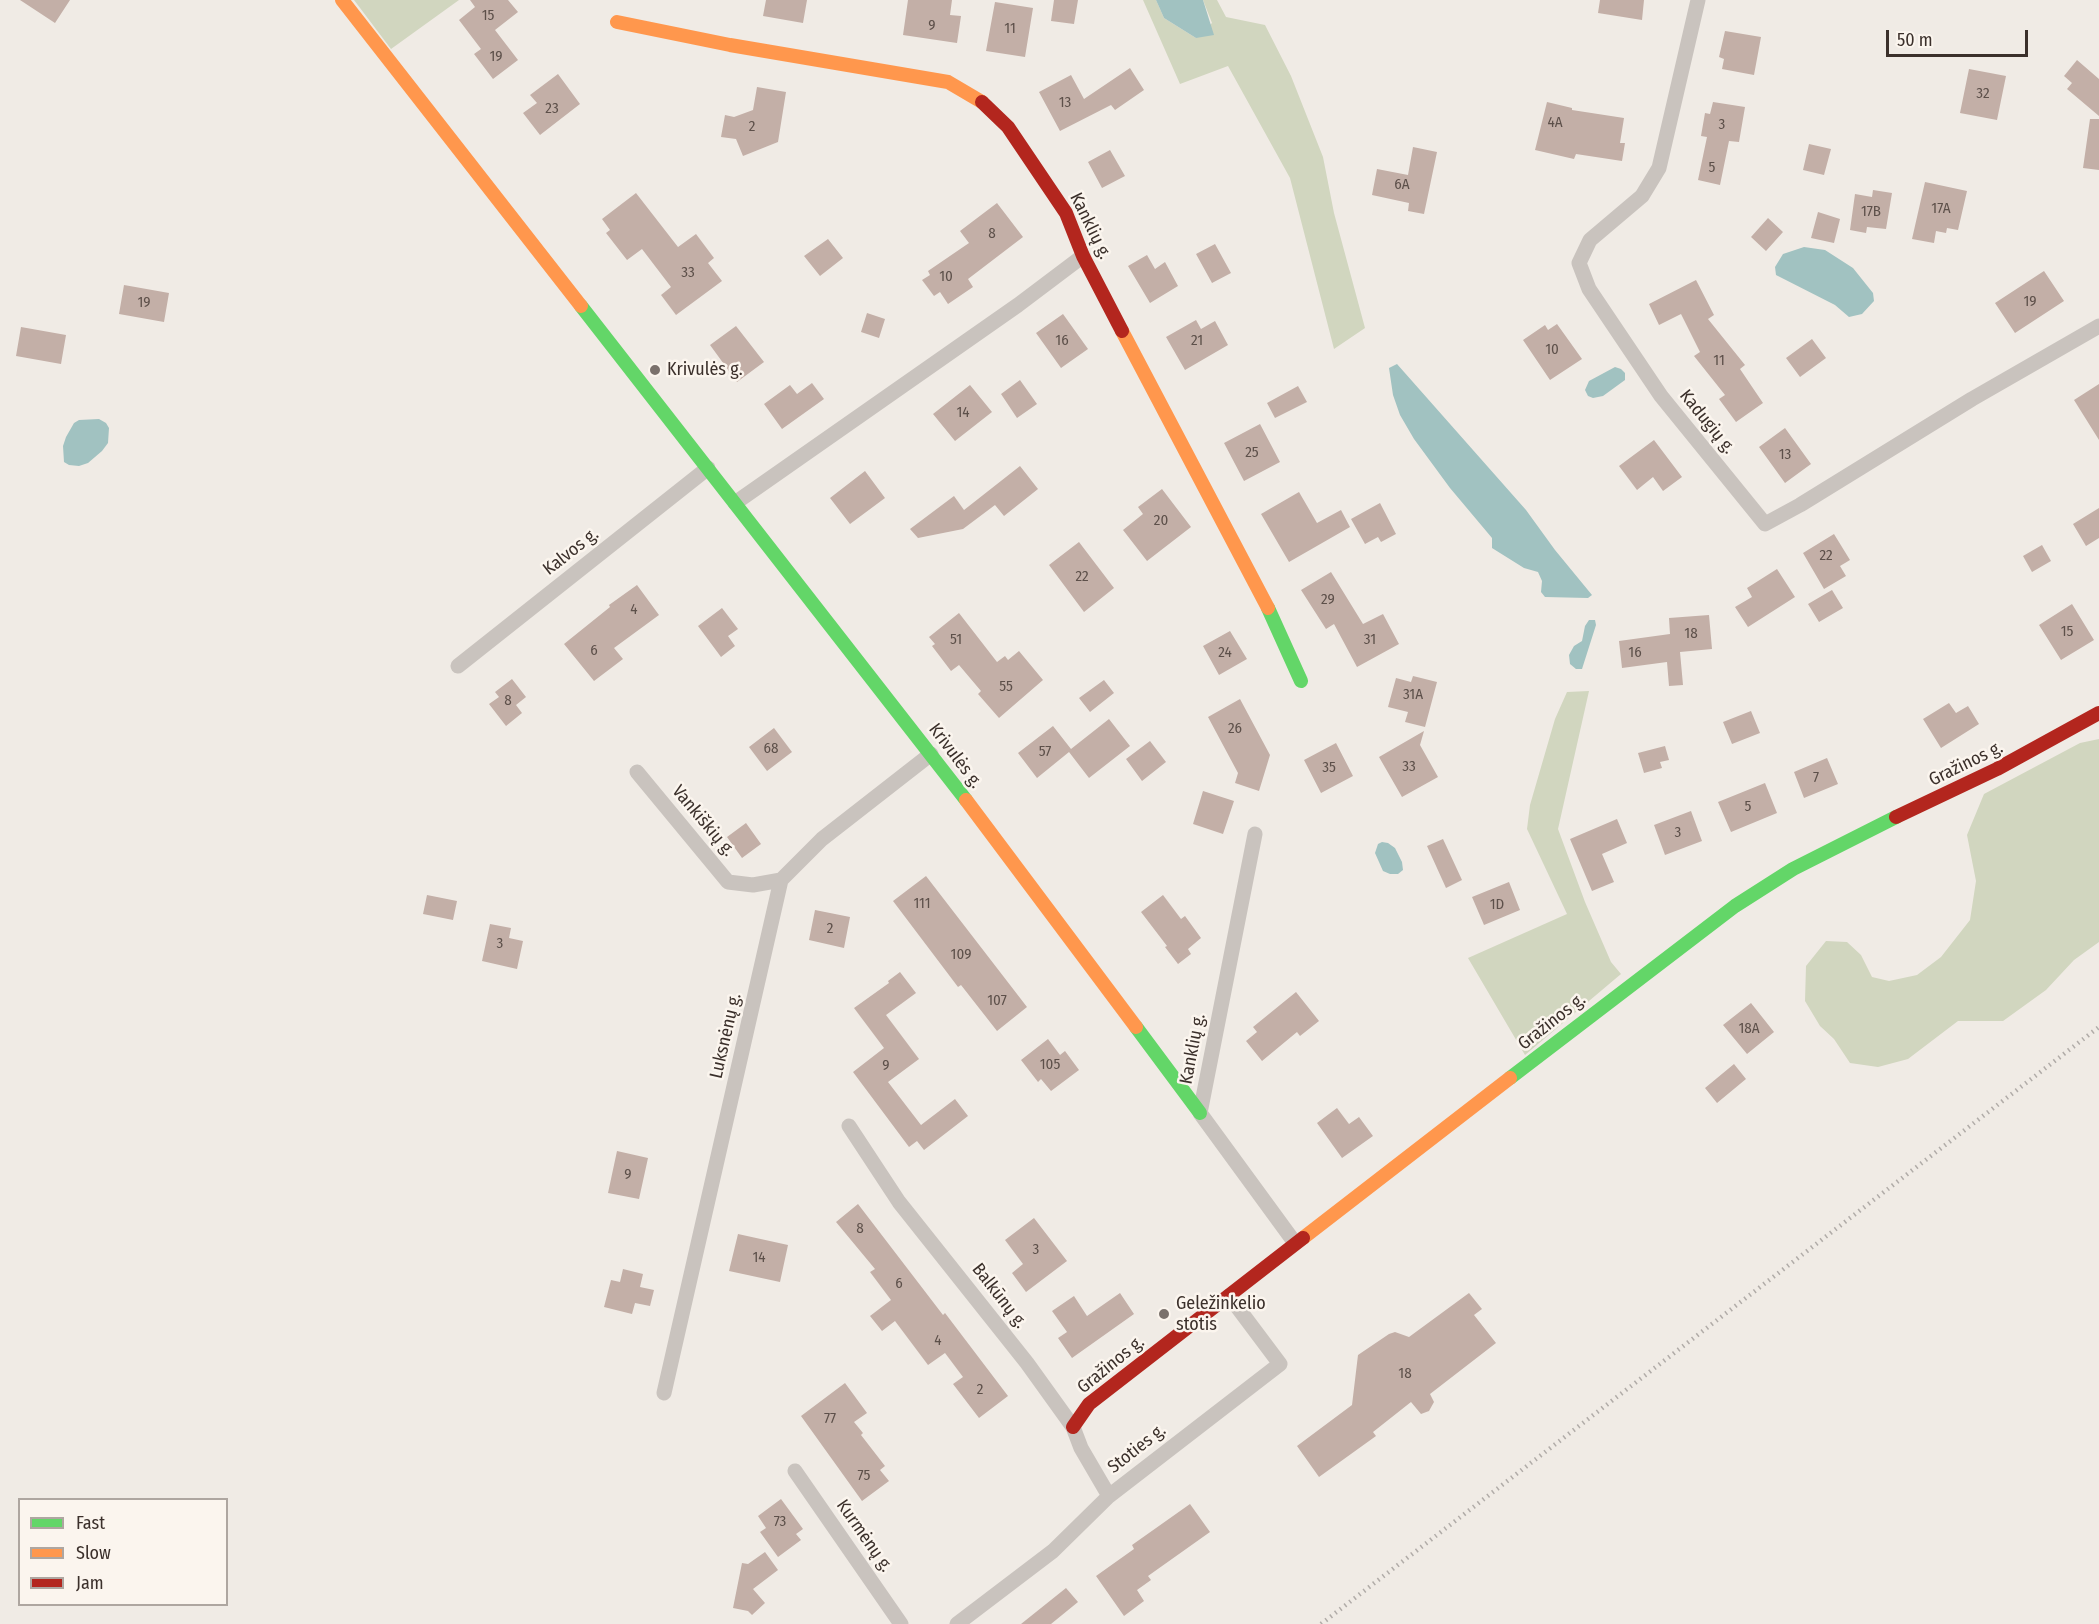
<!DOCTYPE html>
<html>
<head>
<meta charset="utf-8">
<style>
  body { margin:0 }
  #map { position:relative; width:2099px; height:1624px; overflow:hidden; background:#f0ebe5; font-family:"Fira Sans Condensed",sans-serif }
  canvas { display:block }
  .legend { position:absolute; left:18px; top:1498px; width:210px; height:108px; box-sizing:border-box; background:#fbf5ee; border:2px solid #aea6a0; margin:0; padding:8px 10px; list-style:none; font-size:18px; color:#3b302b }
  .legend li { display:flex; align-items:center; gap:12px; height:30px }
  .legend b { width:30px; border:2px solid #aea6a0 }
  .scale { position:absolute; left:1886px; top:30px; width:142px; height:27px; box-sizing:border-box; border:3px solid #3b302b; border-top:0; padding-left:8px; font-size:18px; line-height:21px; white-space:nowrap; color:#3b302b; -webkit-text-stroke:4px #fbf5ee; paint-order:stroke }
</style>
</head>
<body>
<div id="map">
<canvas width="2099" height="1624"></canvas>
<ul class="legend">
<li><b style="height:8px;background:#63d668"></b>Fast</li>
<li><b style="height:8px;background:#ff974d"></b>Slow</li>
<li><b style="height:8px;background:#b3261e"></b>Jam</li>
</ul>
<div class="scale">50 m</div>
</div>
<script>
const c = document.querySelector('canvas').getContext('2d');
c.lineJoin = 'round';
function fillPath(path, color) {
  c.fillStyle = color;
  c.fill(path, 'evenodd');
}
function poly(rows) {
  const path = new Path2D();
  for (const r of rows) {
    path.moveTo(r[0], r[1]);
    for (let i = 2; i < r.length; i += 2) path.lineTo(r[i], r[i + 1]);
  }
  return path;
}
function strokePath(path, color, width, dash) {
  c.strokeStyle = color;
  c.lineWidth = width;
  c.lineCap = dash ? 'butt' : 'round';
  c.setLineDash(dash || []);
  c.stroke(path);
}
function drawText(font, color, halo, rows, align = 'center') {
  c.font = font + ' "Fira Sans Condensed",sans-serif';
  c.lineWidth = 5;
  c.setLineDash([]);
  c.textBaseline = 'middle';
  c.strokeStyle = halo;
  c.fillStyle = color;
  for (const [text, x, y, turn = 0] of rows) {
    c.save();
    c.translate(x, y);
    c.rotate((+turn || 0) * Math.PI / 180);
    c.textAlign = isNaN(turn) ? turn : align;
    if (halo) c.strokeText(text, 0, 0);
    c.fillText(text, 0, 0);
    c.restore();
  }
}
const green = poly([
  [354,0,459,0,391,49],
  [1143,0,1156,0,1164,18,1196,38,1212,23,1203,0,1217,0,1226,17,1265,25,1291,76,1323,157,1334,213,1365,328,1334,349,1290,178,1228,66,1180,84],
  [1589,691,1558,829,1585,902,1611,962,1621,974,1525,1055,1468,958,1567,914,1527,829,1530,805,1555,719,1567,692],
  [2099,739,2099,942,2074,960,2046,990,2003,1021,1958,1021,1908,1059,1878,1067,1850,1063,1834,1039,1820,1026,1805,1001,1806,966,1826,941,1847,942,1861,955,1872,977,1889,981,1917,975,1941,957,1970,920,1976,881,1967,835,1984,794,2080,743]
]);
const water = poly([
  [1156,0,1203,0,1214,35,1196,38,1164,18],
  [1804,247,1825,250,1853,268,1873,293,1874,301,1862,314,1849,317,1835,305,1776,275,1775,267,1783,254],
  [1397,364,1526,510,1555,550,1592,595,1588,598,1545,597,1541,592,1542,581,1538,572,1524,568,1492,548,1492,538,1450,488,1414,439,1400,415,1393,395,1389,368],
  [1615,367,1621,369,1625,373,1625,380,1603,396,1593,398,1588,396,1585,390,1589,381],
  [99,419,106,423,109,428,108,443,102,451,88,463,79,466,69,465,64,462,63,446,66,437,74,423,79,420],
  [1589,620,1595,620,1596,625,1582,669,1576,669,1570,664,1569,655,1574,646,1582,641,1585,626],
  [1382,842,1388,843,1395,848,1402,862,1403,870,1398,874,1390,874,1383,871,1375,853,1378,844]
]);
const building = poly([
  [20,0,70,0,55,23],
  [470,0,508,0,518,12,495,30,518,60,493,79,474,54,481,49,459,20,475,7],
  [766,0,807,0,803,23,763,16],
  [908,0,952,0,950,15,961,16,957,43,903,35],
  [1054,0,1078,0,1074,24,1051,21],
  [1600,0,1644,0,1642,20,1598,13],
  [995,2,1033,8,1025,57,986,51],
  [1725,31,1761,37,1754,75,1722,69,1724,59,1719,57],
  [2077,60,2099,79,2099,116,2067,89,2072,83,2064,76],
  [1130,68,1144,90,1115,110,1111,105,1060,131,1039,92,1071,75,1084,99],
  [1969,69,2006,76,1997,120,1960,113],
  [558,74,580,104,540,135,523,113,537,103,530,95],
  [757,87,786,92,778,142,743,156,736,139,721,137,725,115,734,117,753,110],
  [1547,102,1572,108,1572,110,1624,118,1620,143,1625,143,1622,161,1576,154,1574,159,1535,150],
  [1713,102,1745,107,1739,142,1729,141,1720,185,1698,180,1707,137,1701,136,1705,113,1710,114],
  [2090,119,2099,119,2099,170,2083,168],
  [1809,144,1831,149,1824,175,1803,170],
  [1413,147,1437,152,1424,214,1408,211,1409,203,1372,195,1377,169,1408,175],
  [1110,150,1125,176,1102,188,1088,162],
  [1925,182,1967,191,1958,230,1947,228,1946,233,1936,231,1934,243,1912,239],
  [1873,190,1892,193,1886,229,1867,227,1866,233,1850,230,1855,194,1872,197],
  [636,193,678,247,696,234,714,258,708,263,722,281,676,315,661,295,671,287,642,249,627,260,606,233,610,230,602,219],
  [997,203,1023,237,968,279,973,287,948,304,940,292,934,296,922,280,930,275,928,271,969,243,960,231],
  [1818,212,1840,219,1834,243,1811,238],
  [1768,218,1783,232,1766,251,1751,237],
  [828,239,843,258,820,276,804,256],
  [1215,244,1231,273,1212,283,1196,254],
  [1147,255,1155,269,1165,262,1178,286,1150,303,1128,266],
  [2044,271,2064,301,2015,333,1995,303],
  [1696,280,1714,315,1708,319,1745,365,1740,369,1763,403,1736,422,1719,399,1725,395,1694,356,1700,352,1681,314,1659,325,1649,304],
  [124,285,169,293,164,322,119,314],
  [867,313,885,319,879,338,861,332],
  [1063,314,1088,349,1061,368,1036,333],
  [1196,320,1201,329,1215,321,1228,345,1185,370,1166,337],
  [1557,324,1582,359,1550,380,1523,340,1545,325,1548,330],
  [736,326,764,362,737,382,710,345],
  [21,327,66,335,61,364,16,356],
  [1812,339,1826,358,1800,377,1786,358],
  [1020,380,1037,404,1017,418,1001,394],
  [812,383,824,399,782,429,764,404,790,385,797,394],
  [2099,384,2099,440,2074,400],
  [970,385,992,412,955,441,933,414],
  [1298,386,1307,402,1275,418,1267,403],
  [1260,424,1280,462,1244,481,1224,443],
  [1785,428,1811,464,1785,483,1759,447],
  [1654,440,1682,477,1663,491,1653,477,1637,490,1619,466],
  [1020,466,1038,489,1004,516,995,505,963,529,918,538,910,529,954,496,964,510],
  [865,471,885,498,850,524,830,498],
  [1162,489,1191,527,1147,561,1123,530,1143,514,1138,507],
  [1299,492,1317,523,1341,510,1350,527,1289,562,1261,514],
  [1380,503,1396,534,1381,542,1378,537,1365,544,1351,519],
  [2099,508,2099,538,2086,546,2073,524],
  [1834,534,1850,560,1840,566,1846,576,1824,589,1803,553],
  [1079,542,1114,588,1084,612,1049,565],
  [2042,545,2051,561,2032,572,2023,556],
  [1777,569,1795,597,1748,627,1735,607,1752,597,1747,588],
  [1331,572,1363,624,1383,614,1399,644,1357,667,1334,624,1326,629,1301,590],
  [637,585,659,615,614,648,623,659,594,681,564,644,610,607,609,605],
  [1832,590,1843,608,1819,622,1808,604],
  [2072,604,2094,640,2061,660,2039,625],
  [722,608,738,629,728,636,735,646,721,657,698,626],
  [959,613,997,662,1005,656,1008,660,1019,651,1043,680,999,718,978,694,981,691,959,665,951,671,932,646,935,644,929,637],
  [1709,615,1712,649,1680,652,1683,685,1669,686,1667,662,1622,668,1619,641,1670,634,1669,618],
  [1230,631,1247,659,1219,675,1203,646],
  [1413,676,1437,682,1425,727,1405,722,1408,712,1388,707,1396,678,1411,682],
  [512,679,526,697,516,705,522,713,506,726,489,704,499,697,495,692],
  [1104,680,1114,693,1090,712,1079,698],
  [1240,699,1270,755,1259,791,1235,783,1238,773,1208,717],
  [1949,703,1956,713,1968,706,1979,724,1941,748,1923,719],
  [1751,711,1760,733,1732,744,1723,722],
  [1109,719,1130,746,1089,778,1069,752,1037,778,1018,753,1053,726,1071,749],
  [774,728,792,752,767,771,749,747],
  [1424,731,1420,745,1438,777,1402,797,1379,757],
  [1150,741,1166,762,1142,781,1126,759],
  [1336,743,1353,776,1321,793,1304,760],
  [1665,746,1669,760,1660,762,1662,768,1644,773,1638,753],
  [1827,758,1838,784,1804,798,1794,772],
  [1765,783,1777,813,1731,832,1718,802],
  [1203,791,1234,801,1223,834,1193,824],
  [1691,811,1702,841,1665,855,1654,825],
  [1617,819,1627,843,1602,854,1614,882,1592,891,1570,839],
  [746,823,761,844,742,858,727,837],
  [1443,839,1462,880,1446,888,1427,846],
  [926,876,1027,1007,997,1031,961,985,958,987,893,901],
  [1509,882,1520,910,1484,925,1472,897],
  [427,895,457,901,453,920,423,914],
  [1163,895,1181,919,1185,916,1201,938,1188,949,1191,954,1178,964,1165,947,1167,946,1141,912],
  [815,910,850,917,844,948,809,940],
  [490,924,511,928,509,938,523,941,517,969,482,961],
  [900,972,916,993,886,1015,919,1059,888,1082,921,1125,955,1099,968,1116,924,1150,917,1141,909,1147,853,1072,884,1048,854,1008,889,983,888,981],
  [1296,992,1319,1021,1300,1036,1297,1032,1262,1061,1246,1041,1257,1032,1253,1027],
  [1751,1003,1774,1032,1747,1054,1723,1025],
  [1048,1039,1060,1055,1065,1051,1079,1070,1051,1091,1041,1079,1038,1082,1021,1060],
  [1734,1064,1746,1079,1717,1103,1705,1088],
  [1337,1108,1349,1124,1359,1117,1373,1136,1342,1158,1317,1123],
  [617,1151,648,1158,639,1199,608,1193],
  [858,1204,943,1315,945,1313,1008,1396,979,1418,953,1384,963,1377,945,1353,928,1365,895,1321,882,1331,870,1316,891,1300,870,1272,875,1269,836,1222],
  [1034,1218,1067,1261,1026,1292,1012,1273,1023,1264,1005,1240],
  [738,1234,788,1245,780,1282,729,1271],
  [623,1269,643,1274,640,1287,654,1290,650,1306,635,1303,632,1314,604,1307,611,1280,620,1282],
  [1120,1293,1134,1314,1072,1358,1058,1338,1067,1332,1052,1311,1074,1296,1087,1316],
  [1469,1293,1482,1309,1474,1315,1496,1343,1430,1394,1434,1402,1429,1411,1421,1414,1411,1402,1373,1432,1376,1436,1319,1477,1297,1446,1352,1405,1358,1355,1389,1334,1395,1332,1409,1337],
  [845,1383,867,1413,854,1422,863,1433,861,1435,885,1466,880,1470,889,1481,862,1501,801,1416],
  [781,1499,803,1529,796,1534,801,1540,778,1557,760,1532,766,1528,758,1516],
  [1190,1504,1210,1532,1148,1576,1151,1580,1137,1590,1144,1601,1124,1616,1096,1576,1134,1549,1132,1545],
  [765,1552,778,1570,753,1589,765,1603,752,1615,748,1611,733,1608,742,1563,748,1564],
  [1066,1588,1078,1602,1051,1624,1021,1624]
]);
const street = poly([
  [1698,0,1659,168,1642,196,1590,240,1579,263,1589,289,1661,396,1765,524,1800,505,1972,399,2099,326],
  [735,503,1018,305,1083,256],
  [458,666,708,468],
  [637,772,728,882,753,885,781,880],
  [1255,834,1200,1113,1295,1243],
  [849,1126,899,1202,1027,1363,1073,1427,1081,1448,1109,1496],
  [664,1393,781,880,822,839,931,754],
  [795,1471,901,1624],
  [957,1624,1053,1551,1109,1496,1280,1364,1229,1296]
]);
const fast = poly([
  [581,306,966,800],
  [1268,608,1301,681],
  [1136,1027,1200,1113],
  [1510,1078,1735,906,1793,869,1896,817]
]);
const slow = poly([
  [342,0,581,306],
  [617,22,730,45,948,82,982,102],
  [1122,331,1268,608],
  [966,800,1136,1027],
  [1303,1238,1510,1078]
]);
const jam = poly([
  [982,102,1008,127,1066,213,1083,256,1122,331],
  [1896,817,1997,769,2099,713],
  [1073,1427,1089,1404,1303,1238]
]);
const rail = poly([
  [1321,1624,2099,1027]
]);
const markers = [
  [655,370,6,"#7a716c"],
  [1164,1314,6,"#7a716c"]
];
const numberNames = [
  ["15",488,16],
  ["9",932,26],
  ["11",1010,29],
  ["19",496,57],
  ["32",1983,94],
  ["13",1065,103],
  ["23",552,109],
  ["4A",1555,123],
  ["3",1722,125],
  ["2",752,127],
  ["5",1712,168],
  ["6A",1402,185],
  ["17A",1941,209],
  ["17B",1871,212],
  ["8",992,234],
  ["33",688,273],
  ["10",946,277],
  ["19",2030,302],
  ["19",144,303],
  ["16",1062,341],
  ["21",1197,341],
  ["10",1552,350],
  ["11",1719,361],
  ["14",963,413],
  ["25",1252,453],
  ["13",1785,455],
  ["20",1161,521],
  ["22",1826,556],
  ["22",1082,577],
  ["29",1328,600],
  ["4",634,610],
  ["15",2067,632],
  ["18",1691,634],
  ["51",956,640],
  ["31",1370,640],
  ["6",594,651],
  ["24",1225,653],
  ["16",1635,653],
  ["55",1006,687],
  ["31A",1413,695],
  ["8",508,701],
  ["26",1235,729],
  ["68",771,749],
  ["57",1045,752],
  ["33",1409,767],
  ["35",1329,768],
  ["7",1816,778],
  ["5",1748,807],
  ["3",1678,833],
  ["111",922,904],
  ["1D",1497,905],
  ["2",830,929],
  ["3",500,944],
  ["109",961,955],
  ["107",997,1001],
  ["18A",1749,1029],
  ["105",1050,1065],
  ["9",886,1066],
  ["9",628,1175],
  ["8",860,1229],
  ["3",1036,1250],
  ["14",759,1258],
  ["6",899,1284],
  ["4",938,1341],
  ["18",1405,1374],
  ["2",980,1390],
  ["77",830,1419],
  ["75",864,1476],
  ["73",780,1522]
];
const streetNames = [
  ["Kanklių g.",1090,226,64],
  ["Kadugių g.",1707,422,51],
  ["Kalvos g.",571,552,-38],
  ["Krivulės g.",955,756,53],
  ["Gražinos g.",1966,764,-26],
  ["Vankiškių g.",703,821,50],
  ["Gražinos g.",1552,1022,-38],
  ["Luksnėnų g.",726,1036,-77],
  ["Kanklių g.",1193,1049,-79],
  ["Balkūnų g.",999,1296,52],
  ["Gražinos g.",1111,1365,-39],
  ["Stoties g.",1137,1449,-38],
  ["Kurmėnų g.",864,1536,55]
];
const poiNames = [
  ["Krivulės g.",667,370],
  ["Geležinkelio",1176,1304],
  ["stotis",1176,1325]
];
fillPath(green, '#d1d6bf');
fillPath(water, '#a1c2c1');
fillPath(building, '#c3afa7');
strokePath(street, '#c9c3be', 15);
strokePath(fast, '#63d668', 14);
strokePath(slow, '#ff974d', 14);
strokePath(jam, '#b3261e', 14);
strokePath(rail, '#b1aca8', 4.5, [1.5, 4.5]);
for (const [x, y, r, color] of markers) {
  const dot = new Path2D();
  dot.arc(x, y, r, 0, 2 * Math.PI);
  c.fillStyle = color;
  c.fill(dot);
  strokePath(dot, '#fbf5ee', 2);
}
drawText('15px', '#5d504a', null, numberNames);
drawText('18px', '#3b302b', '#fbf5ee', streetNames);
drawText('18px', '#3b302b', '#fbf5ee', poiNames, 'left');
</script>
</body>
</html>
